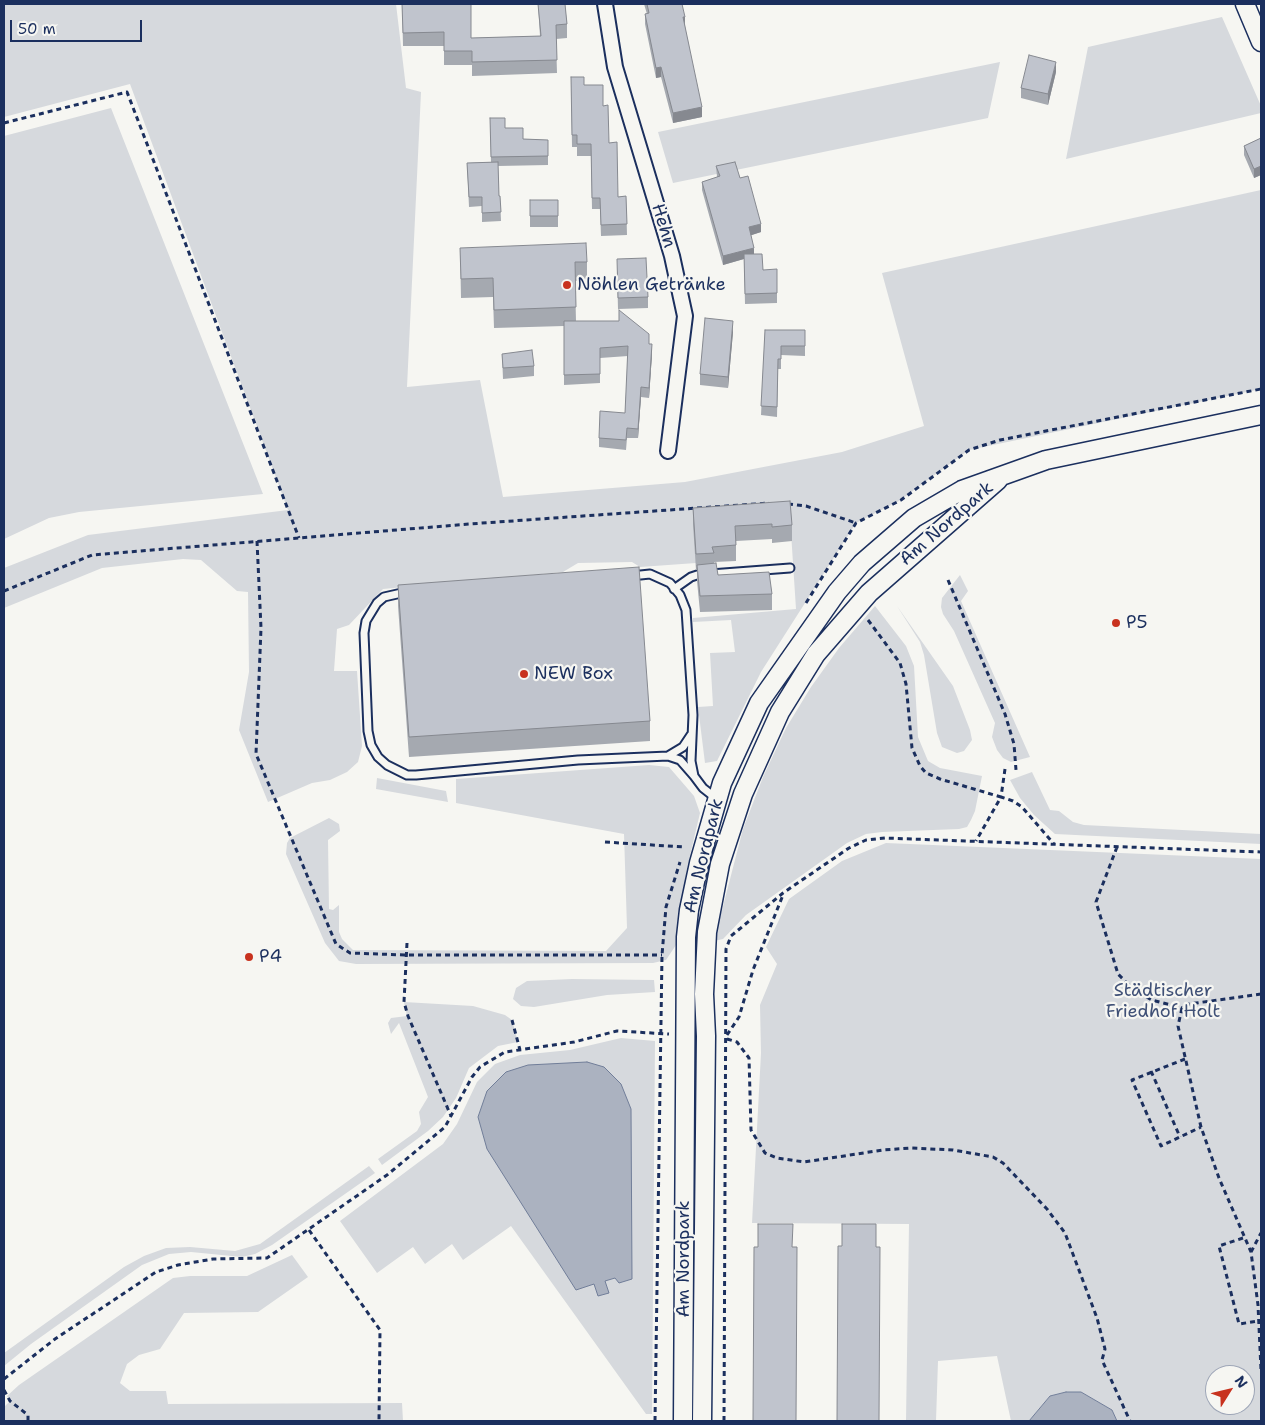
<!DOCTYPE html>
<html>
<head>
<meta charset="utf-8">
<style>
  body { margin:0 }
  #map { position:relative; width:1265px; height:1425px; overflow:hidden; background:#f6f6f2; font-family:"Shantell Sans",sans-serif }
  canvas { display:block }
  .frame { position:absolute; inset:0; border:5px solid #1b2f5e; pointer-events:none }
  .north { position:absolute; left:1205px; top:1365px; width:50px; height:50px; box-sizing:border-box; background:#f6f6f2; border:1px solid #9ea6b7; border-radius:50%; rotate:54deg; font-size:14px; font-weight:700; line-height:20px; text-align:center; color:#1b2f5e }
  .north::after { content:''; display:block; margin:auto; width:18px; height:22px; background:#c8321e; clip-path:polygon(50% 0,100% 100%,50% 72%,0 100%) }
  .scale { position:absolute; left:10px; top:20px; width:132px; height:22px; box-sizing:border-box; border:2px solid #1b2f5e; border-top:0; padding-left:6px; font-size:15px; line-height:18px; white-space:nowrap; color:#1b2f5e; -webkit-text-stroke:4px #f6f6f2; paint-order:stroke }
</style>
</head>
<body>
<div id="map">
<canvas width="1265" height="1425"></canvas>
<div class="frame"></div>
<div class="north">N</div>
<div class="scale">50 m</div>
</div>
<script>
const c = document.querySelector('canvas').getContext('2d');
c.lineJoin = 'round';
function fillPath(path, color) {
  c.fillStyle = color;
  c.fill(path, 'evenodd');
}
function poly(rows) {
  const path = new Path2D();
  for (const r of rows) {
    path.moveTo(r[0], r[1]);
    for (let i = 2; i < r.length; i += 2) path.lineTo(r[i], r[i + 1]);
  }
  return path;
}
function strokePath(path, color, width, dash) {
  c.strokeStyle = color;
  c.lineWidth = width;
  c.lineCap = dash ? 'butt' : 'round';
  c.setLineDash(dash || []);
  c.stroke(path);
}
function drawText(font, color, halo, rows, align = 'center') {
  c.font = font + ' "Shantell Sans",sans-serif';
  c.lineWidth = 4.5;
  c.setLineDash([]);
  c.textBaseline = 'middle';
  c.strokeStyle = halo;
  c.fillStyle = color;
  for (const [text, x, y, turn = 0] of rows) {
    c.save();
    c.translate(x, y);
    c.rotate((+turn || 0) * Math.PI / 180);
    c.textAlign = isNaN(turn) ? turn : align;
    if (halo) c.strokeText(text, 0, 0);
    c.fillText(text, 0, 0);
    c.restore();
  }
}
const green = poly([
  [4,4,396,4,406,88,421,92,407,387,480,380,503,497,685,482,842,452,924,426,882,273,1261,190,1261,389,969,450,899,501,856,523,761,672,717,761,705,763,698,707,713,706,710,653,735,652,731,620,693,622,693,618,796,609,790,517,694,524,696,563,640,567,632,562,578,563,563,572,383,589,349,625,337,629,334,671,357,671,362,746,358,762,347,772,330,780,312,783,268,802,239,730,249,672,248,592,237,591,201,560,183,559,102,568,4,608,4,568,88,535,288,510,130,84,4,117],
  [1222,17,1261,106,1261,113,1066,159,1088,47],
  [1000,62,988,118,673,183,658,132],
  [111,108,263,494,79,512,49,518,4,539,4,136],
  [960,575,968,591,961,601,1030,757,1011,762,1003,758,997,750,992,737,995,723,954,631,943,614,941,607,942,598],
  [875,606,906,646,914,666,918,737,928,761,940,768,982,776,975,811,971,820,967,827,959,829,882,832,866,834,847,843,746,915,723,939,714,941,743,829,763,777,786,728,811,687,839,648],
  [897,606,953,686,970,730,972,740,964,751,957,753,942,747,937,733,924,655,920,642],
  [649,765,669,767,694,796,700,813,687,868,676,945,666,960,653,963,356,964,339,961,325,943,286,854,287,843,290,838,329,818,339,824,340,831,328,840,329,909,333,910,339,905,339,932,342,939,353,950,606,951,627,928,624,834,456,803,456,779],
  [1032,772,1050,810,1059,811,1073,822,1084,825,1261,834,1261,844,1055,834,1034,815,1020,798,1010,780],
  [377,778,446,791,448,802,376,789],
  [886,843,1261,859,1261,1421,1117,1421,1112,1410,1081,1392,1066,1392,1050,1396,1029,1421,1011,1421,997,1356,938,1361,936,1421,906,1421,909,1224,752,1223,761,1053,760,1005,777,964,766,947,789,899,842,861],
  [1215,1375,1245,1375,1245,1405,1215,1405],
  [572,979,654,980,655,992,607,995,534,1007,521,1006,513,999,516,988,527,981],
  [404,1002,473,1006,505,1015,512,1020,518,1042,498,1046,469,1068,456,1098,443,1117,428,1131,382,1165,378,1159,417,1131,421,1124,419,1112,428,1097,399,1023,391,1034,388,1023,391,1018,407,1016],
  [621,1038,655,1041,652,1414,646,1414,511,1226,463,1260,452,1244,425,1264,413,1247,377,1273,340,1221,443,1144,457,1124,477,1082,495,1064,520,1055,570,1050],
  [369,1166,375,1173,272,1245,255,1254,242,1257,191,1252,169,1254,142,1265,31,1344,4,1366,4,1353,124,1267,144,1256,166,1248,190,1247,235,1251,260,1244],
  [292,1255,308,1277,258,1312,184,1313,160,1349,139,1355,127,1364,120,1383,130,1391,166,1391,168,1404,402,1403,403,1421,4,1421,4,1407,10,1401,7,1396,19,1385,173,1278,190,1276,247,1276]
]);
const water = poly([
  [587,1062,604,1067,621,1084,631,1109,632,1279,619,1283,615,1278,605,1281,609,1293,598,1296,594,1284,576,1290,487,1149,478,1117,487,1091,506,1072,528,1065,587,1062],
  [1066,1392,1081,1392,1112,1410,1117,1421,1029,1421,1050,1396,1066,1392]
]);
const path = poly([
  [4,123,127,92,299,538],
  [788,504,806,506,856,523],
  [257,541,261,628,256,754,336,944,350,953,405,955,662,955],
  [948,580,1005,714,1014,744,1016,770],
  [4,591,92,555,469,524,769,503],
  [806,603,856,523,901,500,969,450,1000,440,1261,389],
  [868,620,900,663,906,684,912,748,920,766,926,773,940,779,1001,797,976,841],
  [1005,769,1001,797,1013,801,1022,807,1054,844],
  [605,842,684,847],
  [1117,847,1096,902,1118,974,1133,989,1152,1000,1182,1008],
  [407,943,404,1002,408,1016,451,1116],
  [1261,994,1189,1004,1182,1008,1178,1026,1201,1127,1219,1178,1251,1252,1258,1305,1261,1370],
  [512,1020,520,1050],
  [727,1035,739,1017,753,970,783,895],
  [727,1039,737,1042,749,1058,751,1130,765,1153,777,1158,804,1162,883,1150,911,1148,953,1150,993,1157,1003,1163,1047,1209,1065,1233,1097,1318,1105,1349,1102,1360,1130,1421],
  [1185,1059,1132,1080,1161,1146,1201,1127],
  [1151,1071,1180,1137],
  [309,1230,380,1330,379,1421],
  [1243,1238,1219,1246,1239,1324,1258,1321],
  [1251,1252,1261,1233],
  [4,1379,55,1339,156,1272,178,1265,213,1259,267,1258,387,1175,445,1127,472,1077,480,1067,505,1052,574,1042,617,1031,669,1034],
  [4,1390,10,1401,28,1415,28,1421],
  [655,1421,662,955,666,907,680,862],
  [724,1421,726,949,731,936,783,893,849,848,866,840,885,838,1261,852]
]);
const service = poly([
  [631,576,650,574,670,583,680,595,686,610,693,715,691,761,694,776,703,788,717,799],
  [674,589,691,577,697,575,790,568],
  [406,592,384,597,377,603,366,621,364,633,368,731,371,745,378,757,387,765,407,775,416,775,578,760,668,756,680,760,694,776],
  [668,756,683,747,691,735]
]);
const minor = poly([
  [605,4,615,67,672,256,685,316,668,451]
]);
const tertiary = poly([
  [1245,4,1261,42],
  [683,1421,686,937,689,910,699,863,722,783,759,703,837,592,862,563,914,518,962,490,1046,460,1261,415],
  [702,1421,706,1036,704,994,707,932,720,864,743,794,780,712,816,654,869,593,998,480]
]);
const wall = poly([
  [402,4,493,4,471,4,471,38,540,36,538,4,565,4,567,24,567,38,556,39,557,73,472,76,472,65,444,65,444,46,403,46],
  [644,4,682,4,685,26,702,117,673,123,661,77,656,78,645,24,645,14,647,14],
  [1056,72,1048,105,1021,98,1021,88],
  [571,77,584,85,603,106,618,197,626,196,627,235,601,236,600,209,592,209,591,156,577,156,577,147,572,147],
  [490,118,505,128,523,139,548,140,548,165,498,166,499,196,500,196,501,221,482,222,482,206,469,207,467,163,491,162],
  [1261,138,1261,175,1254,178,1244,155,1244,146],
  [716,166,740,178,761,232,751,235,754,254,777,293,777,303,745,304,744,259,723,265,702,190,702,182,717,177],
  [530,200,558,200,558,227,530,227],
  [460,248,587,262,587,280,575,281,576,321,649,344,652,354,649,398,641,397,638,438,627,438,626,450,599,447,599,438,625,413,628,356,600,358,600,383,564,385,564,326,494,328,493,297,461,298],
  [617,270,648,297,648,308,618,309],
  [765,330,805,330,805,356,781,355,781,369,778,369,777,417,761,415],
  [733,332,728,388,700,385,700,374],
  [502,354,534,366,534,376,503,379],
  [693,508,792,525,792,541,772,543,772,539,736,541,736,561,714,562,718,575,772,594,772,610,700,612,697,581,697,570,696,570,693,524],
  [398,585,650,721,650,741,409,757,398,606]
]);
const shadedWall = poly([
  [683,17,685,17,685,26,683,27],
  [1056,62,1056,72,1048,105,1048,94],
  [661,67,661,77,656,78,656,68],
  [702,107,702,117,673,123,673,113],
  [1261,166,1261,175,1254,178,1254,169],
  [761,224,761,232,749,236,749,227],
  [754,248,754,256,723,265,723,256],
  [733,321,733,332,728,388,728,377],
  [652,344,652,354,649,398,649,388],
  [641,387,641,397,638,438,638,429]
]);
const building = poly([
  [402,4,471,4,471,38,541,36,538,4,565,4,567,24,556,25,557,60,472,62,472,51,444,51,444,32,403,33,402,4],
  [647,4,682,4,685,17,683,17,702,107,673,113,661,67,656,68,645,14,649,13,647,4],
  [1029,55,1056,62,1048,94,1021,88,1029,55],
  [571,77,584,77,584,85,603,85,603,106,608,105,609,143,617,142,618,197,626,196,627,224,601,225,600,198,592,198,591,144,577,144,577,135,572,135,571,77],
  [490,118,505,118,505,128,523,128,523,139,548,140,548,156,491,157,490,118],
  [1261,138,1261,166,1254,169,1244,146,1261,138],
  [498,162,499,196,500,196,501,212,482,213,482,197,469,197,467,163,498,162],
  [735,162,740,178,748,176,761,224,749,227,754,248,723,256,702,182,720,176,716,166,735,162],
  [530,200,558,200,558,216,530,216,530,200],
  [586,243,587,262,575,262,576,307,494,310,493,278,461,279,460,248,586,243],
  [744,254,762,254,763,270,777,269,777,293,745,294,744,254],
  [646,258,648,297,618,298,617,259,646,258],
  [619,310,649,334,649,344,652,344,649,388,641,387,638,429,627,428,626,440,599,438,600,411,625,413,628,346,600,348,600,374,564,375,564,321,619,321,619,310],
  [705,318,733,321,728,377,700,374,705,318],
  [765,330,805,330,805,346,781,346,781,359,778,359,777,407,761,406,765,330],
  [532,350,534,366,503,368,502,354,532,350],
  [790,501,792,525,772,527,772,524,735,526,736,545,712,547,714,553,696,554,693,508,790,501],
  [716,563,718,575,769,572,772,594,700,596,697,565,716,563],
  [639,567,650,721,409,737,398,585,639,567],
  [758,1224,793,1224,792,1247,797,1247,796,1421,753,1421,754,1247,758,1247,758,1224],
  [842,1224,876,1224,876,1247,880,1247,879,1421,837,1421,838,1246,842,1246,842,1224]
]);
const markers = [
  [567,285,5,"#c8321e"],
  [1116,623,5,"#c8321e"],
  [524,674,5,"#c8321e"],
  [249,957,5,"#c8321e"]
];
const streetNames = [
  ["Hehn",663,226,73],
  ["Am Nordpark",947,524,-41],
  ["Am Nordpark",704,856,-76],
  ["Am Nordpark",684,1259,-90]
];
const poiNames = [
  ["Nöhlen Getränke",577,285],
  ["P5",1126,623],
  ["NEW Box",534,674],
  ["P4",259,957]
];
const parkNames = [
  ["Städtischer",1163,991],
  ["Friedhof Holt",1163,1012]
];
fillPath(green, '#d6d9dd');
fillPath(water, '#abb2c0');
strokePath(water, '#717e99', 1);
strokePath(service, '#1b2f5e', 11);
strokePath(minor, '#1b2f5e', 18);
strokePath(tertiary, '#1b2f5e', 21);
strokePath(path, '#1b2f5e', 3, [5, 4]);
strokePath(service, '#f6f6f2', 7);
strokePath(minor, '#f6f6f2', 14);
strokePath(tertiary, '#f6f6f2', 18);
fillPath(wall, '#a5a9b0');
fillPath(shadedWall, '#868990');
fillPath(building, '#c0c4cd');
strokePath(building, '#868990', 1);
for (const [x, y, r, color] of markers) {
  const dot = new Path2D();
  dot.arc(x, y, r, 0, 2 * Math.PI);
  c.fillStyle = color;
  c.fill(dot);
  strokePath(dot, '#f6f6f2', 2);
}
drawText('18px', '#1b2f5e', '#f6f6f2', streetNames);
drawText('18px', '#1b2f5e', '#f6f6f2', poiNames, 'left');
drawText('18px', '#405177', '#f6f6f2', parkNames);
</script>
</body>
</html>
